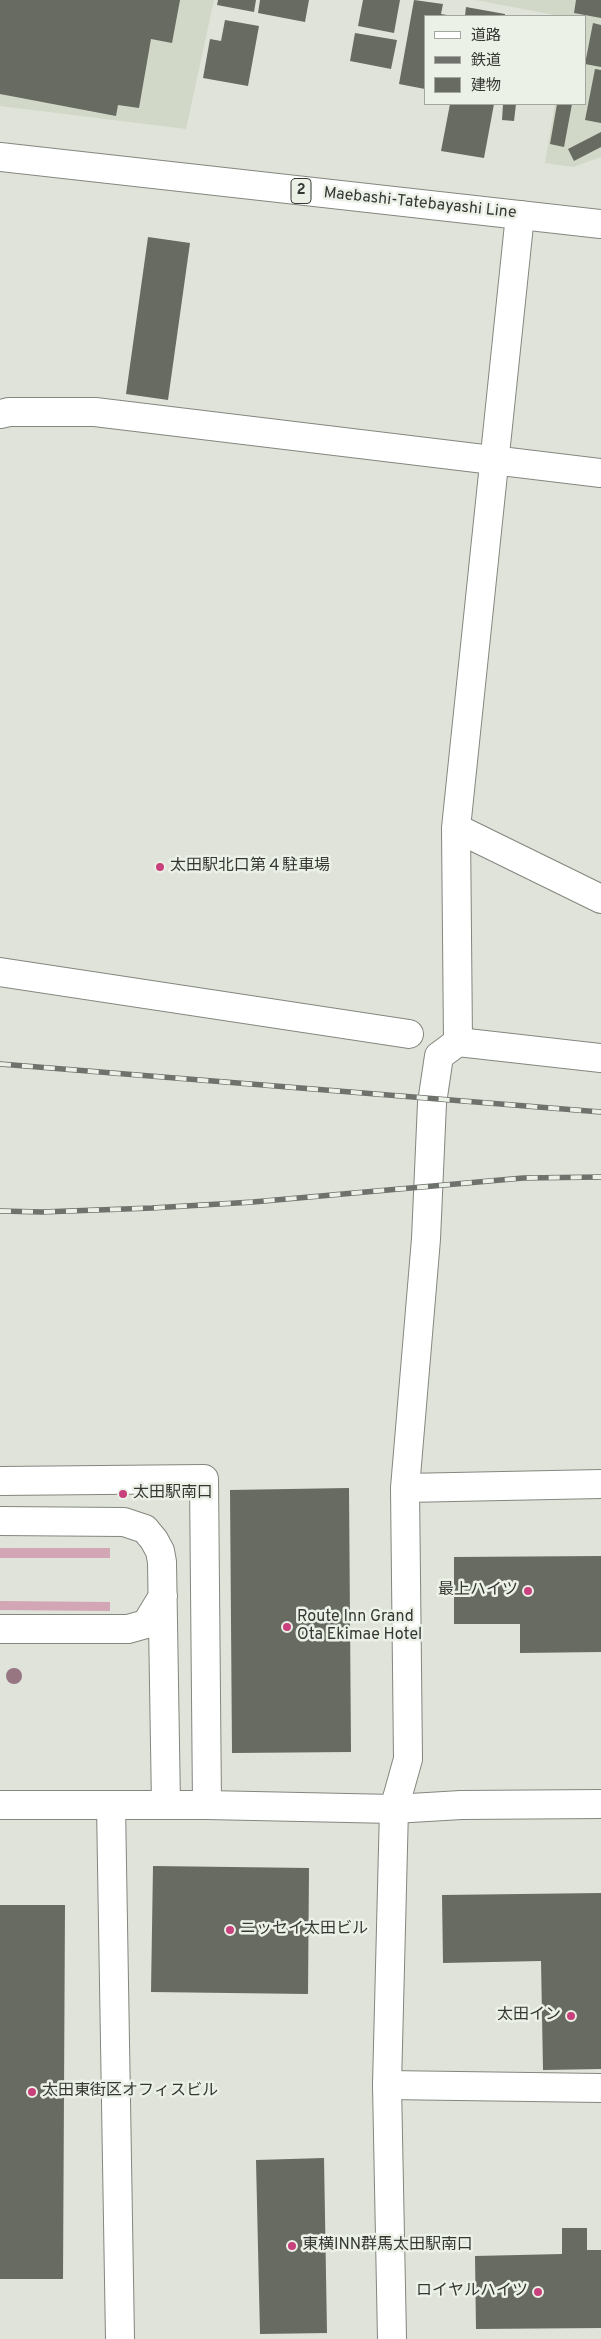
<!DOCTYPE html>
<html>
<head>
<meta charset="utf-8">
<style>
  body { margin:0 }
  #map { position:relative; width:601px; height:2339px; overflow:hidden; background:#dfe3da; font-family:Overpass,"Noto Sans JP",sans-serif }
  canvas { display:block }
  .legend { position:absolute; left:424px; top:15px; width:162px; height:90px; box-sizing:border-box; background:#ecf1e7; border:1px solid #a3a79f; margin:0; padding:6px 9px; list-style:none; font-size:15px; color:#353733 }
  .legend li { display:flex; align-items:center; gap:10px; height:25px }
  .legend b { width:25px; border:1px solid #a3a79f }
</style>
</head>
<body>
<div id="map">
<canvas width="601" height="2339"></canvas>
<ul class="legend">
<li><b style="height:6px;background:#fff"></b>道路</li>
<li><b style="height:6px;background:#6f716c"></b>鉄道</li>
<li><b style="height:14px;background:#676b62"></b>建物</li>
</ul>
</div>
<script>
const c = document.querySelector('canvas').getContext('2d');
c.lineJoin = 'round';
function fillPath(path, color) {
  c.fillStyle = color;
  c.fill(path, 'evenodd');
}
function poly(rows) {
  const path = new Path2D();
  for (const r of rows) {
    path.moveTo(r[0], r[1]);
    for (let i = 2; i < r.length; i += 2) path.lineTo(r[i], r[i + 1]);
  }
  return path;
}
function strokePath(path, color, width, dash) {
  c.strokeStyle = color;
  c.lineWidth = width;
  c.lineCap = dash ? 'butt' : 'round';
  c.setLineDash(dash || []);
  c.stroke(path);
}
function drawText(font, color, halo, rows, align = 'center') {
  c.font = font + ' Overpass,"Noto Sans JP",sans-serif';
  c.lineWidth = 5;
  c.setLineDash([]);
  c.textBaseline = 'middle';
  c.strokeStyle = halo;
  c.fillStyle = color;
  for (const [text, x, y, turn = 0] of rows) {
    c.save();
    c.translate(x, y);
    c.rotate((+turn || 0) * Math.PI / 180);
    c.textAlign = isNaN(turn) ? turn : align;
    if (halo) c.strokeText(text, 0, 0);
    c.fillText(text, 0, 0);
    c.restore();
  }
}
const built = poly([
  [0,0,214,0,186,129,0,106],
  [476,0,601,0,601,157,573,167,545,163,555,104,585,104,585,16,560,16]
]);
const green = poly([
  [0,1548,110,1548,110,1558,0,1558],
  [0,1601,110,1602,110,1611,0,1610]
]);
const building = poly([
  [0,0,180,0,172,43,151,39,139,108,118,105,116,116,0,94],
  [218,0,256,0,254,12,217,5],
  [260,0,309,0,305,22,258,13],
  [363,0,400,0,394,33,358,26],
  [414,0,443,4,441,14,447,15,425,16,425,89,399,84],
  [576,0,601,0,601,18,574,13],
  [466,7,505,14,505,16,465,16],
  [225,20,259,26,248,86,203,78,210,39,221,41],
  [593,23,601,25,601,67,585,64],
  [355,33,397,40,391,69,350,61],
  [595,69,601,70,601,123,585,120],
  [450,104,494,104,484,158,441,151],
  [503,104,516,104,514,121,502,120],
  [557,104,572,104,564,147,550,144],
  [601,132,601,147,574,161,568,149],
  [148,237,190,243,168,400,126,394],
  [349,1488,351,1752,232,1753,230,1490],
  [601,1556,601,1652,520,1653,520,1624,454,1624,454,1557],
  [153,1866,309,1868,308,1994,151,1992],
  [601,1893,601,2069,543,2070,541,1961,443,1963,442,1895],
  [0,1905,65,1905,63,2279,0,2279],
  [324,2158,327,2333,260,2334,256,2160],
  [562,2228,587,2228,587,2250,601,2250,601,2328,476,2329,475,2256,562,2254]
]);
const street = poly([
  [520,215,456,828,601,899],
  [0,414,9,412,95,412,601,473],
  [456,828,458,1042],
  [0,972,409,1034],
  [0,1481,204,1479,207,1805],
  [111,1805,120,2339],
  [387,2085,601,2088]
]);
const secondary = poly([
  [405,1488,601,1484],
  [0,1521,124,1522,145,1529,154,1540,160,1551,162,1562,166,1805],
  [0,1629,128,1629,146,1624,163,1596],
  [0,1805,207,1805,394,1809,461,1805,601,1804],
  [392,2339,387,2085,394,1809,408,1759,405,1488,426,1239,432,1103,439,1056,458,1042,601,1058]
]);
const primary = poly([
  [0,157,601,224]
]);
const rail = poly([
  [0,1064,601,1112],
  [0,1211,42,1212,152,1208,253,1202,523,1178,601,1177]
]);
const trees = [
  [14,1676]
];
const markers = [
  [160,867,5,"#c8407c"],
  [123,1494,5,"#c8407c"],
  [528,1591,5,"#c8407c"],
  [287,1627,5,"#c8407c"],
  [230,1930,5,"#c8407c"],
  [571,2016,5,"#c8407c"],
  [32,2092,5,"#c8407c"],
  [292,2246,5,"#c8407c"],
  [538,2292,5,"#c8407c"]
];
const shields = [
  [301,191,20]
];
const shieldNames = [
  ["2",301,191]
];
const streetNames = [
  ["Maebashi-Tatebayashi Line",420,204,6]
];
const poiNames = [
  ["太田駅北口第４駐車場",170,867],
  ["太田駅南口",133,1494],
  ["最上ハイツ",518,1591,"right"],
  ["Route Inn Grand",297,1618],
  ["Ota Ekimae Hotel",297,1636],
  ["ニッセイ太田ビル",240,1930],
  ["太田イン",561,2016,"right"],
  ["太田東街区オフィスビル",42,2092],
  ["東横INN群馬太田駅南口",302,2246],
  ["ロイヤルハイツ",528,2292,"right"]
];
fillPath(built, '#d1d8c7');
fillPath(green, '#d3a6b5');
fillPath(building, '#676b62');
strokePath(street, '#83877e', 30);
strokePath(secondary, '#83877e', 30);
strokePath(primary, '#83877e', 30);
strokePath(street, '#fff', 28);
strokePath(secondary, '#fff', 28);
strokePath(primary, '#fff', 28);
strokePath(rail, '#6f716c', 5.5);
strokePath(rail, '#ecf1e7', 4, [11]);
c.fillStyle = '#987681';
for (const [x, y] of trees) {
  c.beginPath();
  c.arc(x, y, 8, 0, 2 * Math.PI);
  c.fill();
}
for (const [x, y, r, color] of markers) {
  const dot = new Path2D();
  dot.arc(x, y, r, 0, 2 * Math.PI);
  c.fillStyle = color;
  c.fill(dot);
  strokePath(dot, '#ecf1e7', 2);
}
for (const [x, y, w] of shields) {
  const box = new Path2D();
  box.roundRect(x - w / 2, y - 12.5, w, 25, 4);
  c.fillStyle = '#ecf1e7';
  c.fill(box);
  strokePath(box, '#353733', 1);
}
drawText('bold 15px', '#353733', null, shieldNames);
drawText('16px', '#353733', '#ecf1e7', streetNames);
drawText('16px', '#353733', '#ecf1e7', poiNames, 'left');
</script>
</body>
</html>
